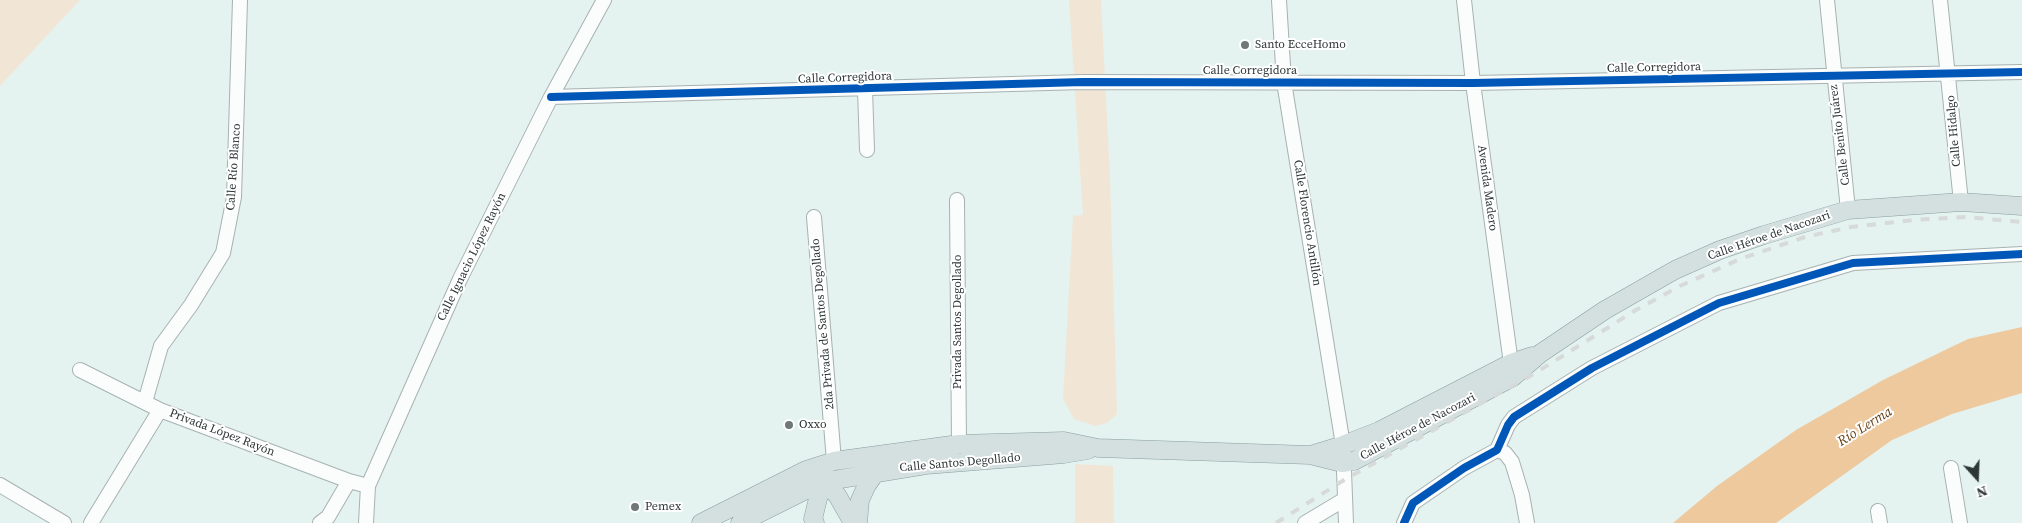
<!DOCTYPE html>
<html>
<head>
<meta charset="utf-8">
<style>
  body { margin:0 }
  #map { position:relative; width:2022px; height:523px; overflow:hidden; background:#e4f2f0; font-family:"Source Serif 4",serif }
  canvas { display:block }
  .north { position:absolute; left:1952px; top:453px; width:50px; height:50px; -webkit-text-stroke:4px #fff; paint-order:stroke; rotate:160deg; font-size:14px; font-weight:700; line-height:20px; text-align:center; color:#2d3736 }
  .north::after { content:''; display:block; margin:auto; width:18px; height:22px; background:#2d3736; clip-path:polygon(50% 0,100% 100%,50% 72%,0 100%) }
</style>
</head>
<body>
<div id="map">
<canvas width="2022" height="523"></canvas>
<div class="north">N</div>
</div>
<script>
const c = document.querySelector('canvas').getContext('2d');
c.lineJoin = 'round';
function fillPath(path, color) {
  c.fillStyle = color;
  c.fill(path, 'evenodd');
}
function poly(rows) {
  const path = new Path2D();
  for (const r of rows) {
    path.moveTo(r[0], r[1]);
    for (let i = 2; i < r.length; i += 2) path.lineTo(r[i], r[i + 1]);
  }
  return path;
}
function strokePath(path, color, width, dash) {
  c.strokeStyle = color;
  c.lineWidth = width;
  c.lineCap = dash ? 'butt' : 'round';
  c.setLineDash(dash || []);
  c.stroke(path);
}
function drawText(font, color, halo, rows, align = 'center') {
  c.font = font + ' "Source Serif 4",serif';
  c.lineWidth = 4;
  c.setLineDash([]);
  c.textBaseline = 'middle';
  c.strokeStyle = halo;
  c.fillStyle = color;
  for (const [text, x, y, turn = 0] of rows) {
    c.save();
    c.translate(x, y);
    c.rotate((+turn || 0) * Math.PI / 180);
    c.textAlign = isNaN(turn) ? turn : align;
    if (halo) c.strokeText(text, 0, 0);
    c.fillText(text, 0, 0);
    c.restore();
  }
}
const green = poly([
  [0,0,80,0,0,86],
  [1069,0,1101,0,1110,176,1117,414,1107,423,1095,426,1074,419,1063,399,1073,216,1083,215],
  [1075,464,1113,466,1114,523,1075,523]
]);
const water = poly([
  [2022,327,2022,393,1952,414,1892,440,1776,523,1673,523,1717,486,1796,430,1883,380,1968,339]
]);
const minor = poly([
  [1279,0,1284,82,1343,445,1346,523],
  [1464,0,1473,83,1512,371],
  [1827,0,1848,210],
  [1940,0,1961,202],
  [865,89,867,150],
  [551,97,1083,82,1473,83,2022,72],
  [957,200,959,444],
  [814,217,834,461],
  [80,370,160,410,349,481,368,486],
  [145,402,161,346,191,305,223,253,234,197,240,0],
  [1497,450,1505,453,1512,462,1522,495,1527,523],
  [1951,468,1960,523],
  [0,485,64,523],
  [1878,511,1880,523],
  [91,523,160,410],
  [320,523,328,517,349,481],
  [366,523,368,486,460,279,551,97,604,0],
  [1305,523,1345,499],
  [1404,523,1413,503,1464,468,1497,450,1508,425,1514,417,1592,368,1719,303,1853,263,2022,254]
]);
const major = poly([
  [1310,455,1343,445,1379,431,1511,363,1532,356],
  [816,477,837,495,853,523],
  [701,523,806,470,834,461,959,444,1064,441,1098,448,1310,455,1342,463,1354,461,1513,377,1541,353,1605,310,1675,270,1720,250,1764,235,1848,210,1961,202,2022,206],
  [740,523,822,482,926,465,1064,454,1088,450],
  [815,523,813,519,824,474],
  [858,523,860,500,867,485,876,472]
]);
const rail = poly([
  [1276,523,1344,480,1537,372,1636,310,1680,286,1740,259,1805,237,1851,227,1914,220,1965,217,2022,222]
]);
const cycleway = poly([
  [551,97,1083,82,1473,83,2022,72],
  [1404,523,1413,503,1464,468,1497,450,1508,425,1514,417,1592,368,1719,303,1853,263,2022,254]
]);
const markers = [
  [1245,45,5,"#6d7877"],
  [789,425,5,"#6d7877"],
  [635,507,5,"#6d7877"]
];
const poiNames = [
  ["Santo EcceHomo",1255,45],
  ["Oxxo",799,425],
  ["Pemex",645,507]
];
const streetNames = [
  ["Calle Corregidora",1654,68,-1],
  ["Calle Corregidora",1250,71],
  ["Calle Corregidora",845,78,-2],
  ["Calle Hidalgo",1954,131,-95],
  ["Calle Benito Juárez",1840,135,-97],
  ["Calle Río Blanco",234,167,-86],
  ["Avenida Madero",1487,188,82],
  ["Calle Florencio Antillón",1307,223,81],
  ["Calle Héroe de Nacozari",1769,236,-19],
  ["Calle Ignacio López Rayón",472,257,-64],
  ["Privada Santos Degollado",958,322,-90],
  ["2da Privada de Santos Degollado",823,324,-95],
  ["Calle Héroe de Nacozari",1418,427,-28],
  ["Privada López Rayón",222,433,21],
  ["Calle Santos Degollado",960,463,-5]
];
const waterNames = [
  ["Río Lerma",1865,427,-32]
];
fillPath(green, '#f1e6d6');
fillPath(water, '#eec99e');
strokePath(minor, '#a7b2b0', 16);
strokePath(major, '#879f9d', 19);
strokePath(minor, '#fbfdfd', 14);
strokePath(major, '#d4e0df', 18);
strokePath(rail, '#d6dad9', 4, [9, 9]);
strokePath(cycleway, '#0057b8', 8);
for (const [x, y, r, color] of markers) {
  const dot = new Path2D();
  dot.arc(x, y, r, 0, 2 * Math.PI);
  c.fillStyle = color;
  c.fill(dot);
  strokePath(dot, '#fff', 2);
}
drawText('12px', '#2d3736', '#fff', poiNames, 'left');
drawText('12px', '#2d3736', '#fff', streetNames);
drawText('italic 14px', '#643e0f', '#fff', waterNames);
</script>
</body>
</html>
